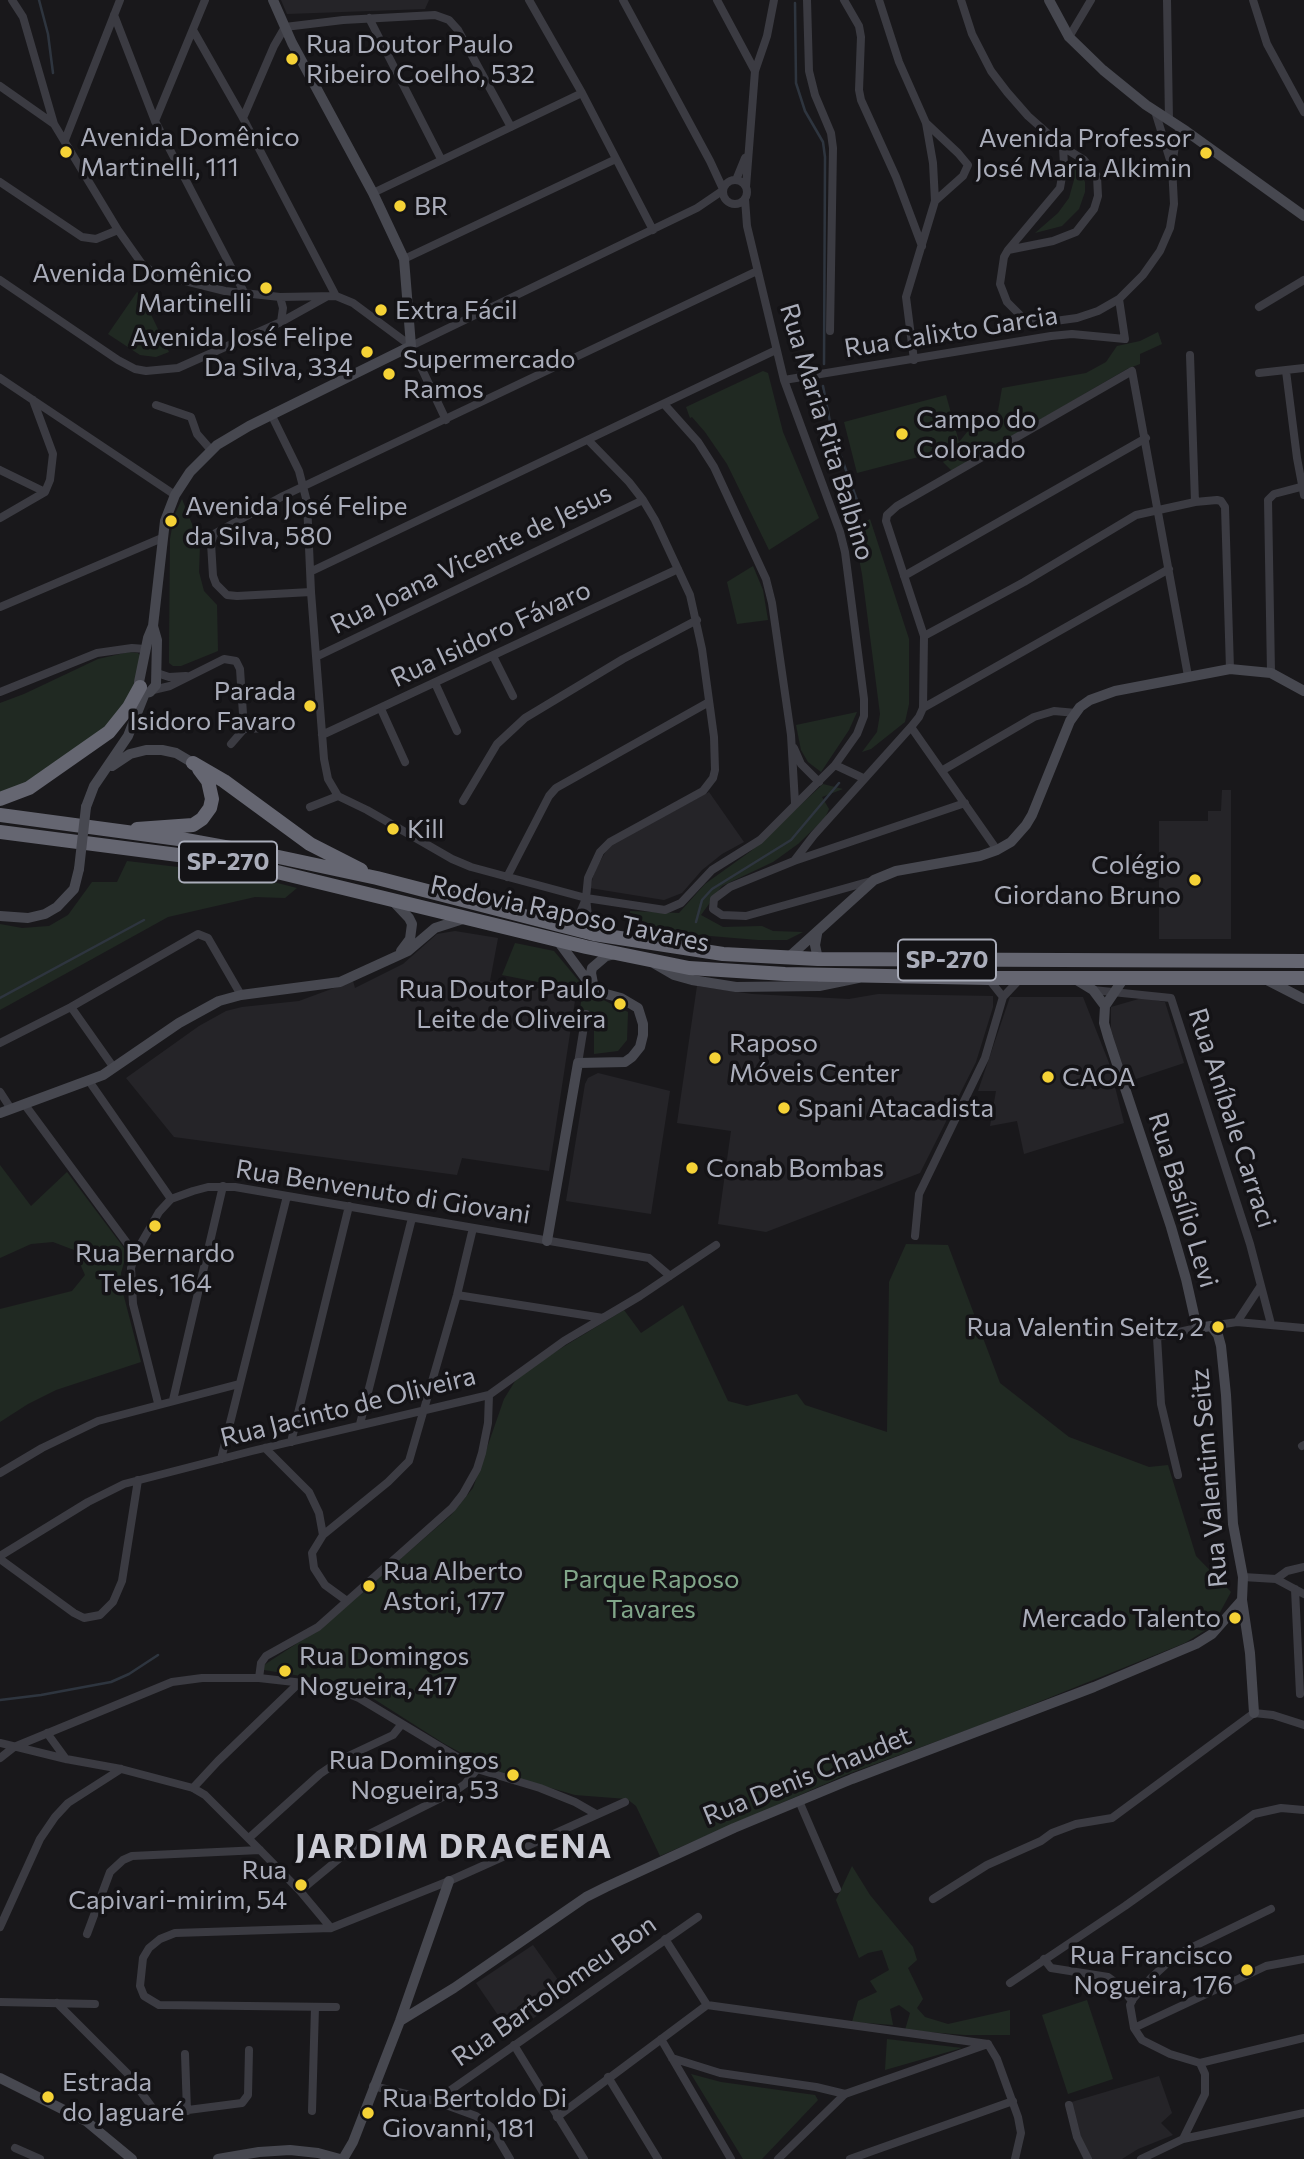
<!DOCTYPE html>
<html>
<head>
<meta charset="utf-8">
<style>
  body { margin:0 }
  canvas { display:block; background:#19181b }
</style>
</head>
<body>
<canvas width="1304" height="2159"></canvas>
<script>
const c = document.querySelector('canvas').getContext('2d');
c.lineJoin = 'round';
function fillPath(path, color) {
  c.fillStyle = color;
  c.fill(path, 'evenodd');
}
function poly(rows) {
  const path = new Path2D();
  for (const r of rows) {
    if (r.length === 3) {
      path.moveTo(r[0] + r[2], r[1]);
      path.arc(r[0], r[1], r[2], 0, 2 * Math.PI);
      continue;
    }
    path.moveTo(r[0], r[1]);
    for (let i = 2; i < r.length; i += 2) path.lineTo(r[i], r[i + 1]);
  }
  return path;
}
function strokePath(path, color, width, dash) {
  c.strokeStyle = color;
  c.lineWidth = width;
  c.lineCap = dash ? 'butt' : 'round';
  c.setLineDash(dash || []);
  c.stroke(path);
}
function drawText(font, color, halo, rows, align = 'center') {
  c.font = font + ' Commissioner,sans-serif';
  c.lineWidth = 7;
  c.setLineDash([]);
  c.textBaseline = 'middle';
  c.strokeStyle = halo;
  c.fillStyle = color;
  for (const [text, x, y, turn = 0] of rows) {
    c.save();
    c.translate(x, y);
    c.rotate((+turn || 0) * Math.PI / 180);
    c.textAlign = isNaN(turn) ? turn : align;
    if (halo) c.strokeText(text, 0, 0);
    c.fillText(text, 0, 0);
    c.restore();
  }
}
const built = poly([
  [281,0,429,0,425,9,287,14],
  [1222,790,1231,790,1231,939,1159,939,1159,821,1208,821,1208,811,1221,811],
  [709,792,744,842,722,854,702,870,682,893,664,900,590,888,595,870,609,846],
  [455,931,498,938,490,981,576,994,549,1171,462,1158,457,1175,174,1137,126,1078,199,1026,226,1011,242,1007,299,1001,353,981,355,988,403,964,437,934],
  [697,986,752,994,849,999,878,994,993,996,993,1007,976,1062,920,1173,766,1232,718,1224,731,1131,677,1123],
  [1010,997,1083,997,1109,1063,1124,1123,1024,1154,1017,1121,990,1126,996,1091,978,1091],
  [1142,998,1165,1002,1184,1063,1127,1082,1111,1033,1111,1007],
  [598,1073,670,1091,651,1214,566,1201,585,1084,588,1078],
  [533,1945,568,1994,511,2034,476,1983],
  [1159,2076,1172,2113,1161,2123,1173,2135,1138,2149,1122,2159,1090,2159,1070,2122,1065,2104]
]);
const green = poly([
  [1074,168,1080,172,1085,182,1085,192,1079,209,1062,226,1035,233,1058,213,1069,198,1074,180],
  [137,292,146,298,144,300,169,352,156,357,140,355,108,334],
  [1158,332,1162,344,1140,354,1140,364,1127,369,952,471,943,462,953,448,857,473,844,422,946,395,959,442,976,421,998,411,1002,388,1086,373,1106,362,1117,346,1140,341],
  [763,371,768,373,783,432,819,518,769,550,727,464,705,432,692,417,690,418,686,407],
  [182,499,200,544,199,572,204,591,217,605,218,651,181,666,173,666,169,663,169,651,170,539,174,516],
  [870,519,909,639,909,704,905,722,871,749,862,752,877,732,880,714,862,574,853,528],
  [753,566,763,590,768,620,737,624,727,582],
  [129,652,138,653,140,656,136,688,108,731,30,783,0,794,0,703,24,694,98,659],
  [857,712,849,730,821,772,808,762,801,750,796,725],
  [823,784,843,789,822,797,829,809,825,818,798,844,773,862,722,886,701,915,723,927,762,926,773,931,803,932,787,940,758,940,675,933,630,917,630,911,679,913,705,884,751,851],
  [127,861,246,875,297,888,285,898,255,897,168,917,0,1010,0,924,22,928,49,926,68,915,92,882,117,882],
  [515,943,554,951,589,993,628,1012,627,1040,618,1051,594,1054,594,1025,578,1024,582,995,573,989,502,975],
  [0,1165,31,1206,67,1172,127,1252,121,1273,123,1293,141,1362,56,1390,28,1404,0,1422,0,1309,72,1291,85,1275,74,1250,53,1242,31,1244,0,1258],
  [906,1244,948,1245,1000,1383,1069,1437,1149,1467,1168,1465,1196,1556,1231,1592,1219,1614,1204,1631,1185,1643,989,1722,848,1774,660,1856,636,1806,627,1799,575,1795,496,1772,443,1743,363,1692,338,1682,258,1669,322,1627,451,1515,473,1488,504,1399,517,1378,545,1358,624,1310,641,1333,683,1305,728,1401,747,1406,797,1394,805,1405,887,1432,889,1282],
  [852,1866,870,1895,913,1947,917,1960,908,1968,923,1999,917,2008,925,2017,948,2024,1010,2010,1010,2035,965,2035,905,2030,910,2013,899,2005,890,2009,893,2025,852,2022,858,2001,877,1992,870,1981,889,1970,882,1950,868,1953,859,1958,836,1900],
  [1087,2000,1113,2079,1068,2094,1042,2015],
  [887,2039,962,2048,885,2070],
  [691,2074,721,2082,815,2095,818,2100,762,2159,743,2159]
]);
const stream = poly([
  [39,0,48,34,53,73],
  [795,3,796,83,805,111,823,142,825,157,824,364],
  [823,386,832,432,861,511],
  [696,922,702,900,712,889,791,840,839,783],
  [0,998,144,920],
  [0,1700,41,1695,111,1682,129,1674,158,1655]
]);
const street = poly([
  [12,0,23,17,54,124,118,230,142,264,151,271,165,276,225,291,280,297,336,296,353,303,411,346,446,420],
  [529,0,582,93,653,230],
  [623,0,710,161,723,189],
  [717,0,755,71],
  [807,0,809,71,815,95,831,133,833,148,830,331],
  [844,0,859,26,861,37,859,90,861,100,896,177,922,246],
  [879,0,899,62,926,123,933,163,935,201,906,297,914,360],
  [961,0,972,34,991,71,1007,92,1028,116,1063,147,1084,160,1097,176,1098,196,1094,209,1076,232,1053,241,1008,250,1004,257,1000,284,1007,302,1023,318,1034,321,1055,321,1077,318,1098,311,1119,299,1143,275,1160,251,1170,228,1174,204,1172,166,1176,139,1180,128],
  [1167,0,1169,120],
  [1253,0,1267,44,1304,112],
  [114,15,155,121,245,294],
  [369,18,441,159],
  [193,30,243,118,336,296],
  [1069,37,1091,0],
  [0,86,54,124],
  [1155,111,1171,163],
  [243,118,274,46,285,27,343,20,435,15,449,20,458,30,511,127],
  [155,121,205,0],
  [926,123,958,153,968,165,963,176,935,201],
  [65,140,120,0],
  [735,192,12],
  [736,180,745,158],
  [0,182,82,237,96,239,118,230],
  [746,187,755,71,767,36,774,0],
  [373,193,582,93],
  [1008,250,1060,188,1064,165,1063,147],
  [404,259,616,159],
  [0,280,118,360,135,369,146,371,178,368,281,322,326,297],
  [280,297,283,308,281,322],
  [1259,307,1304,280],
  [411,346,697,208,722,191],
  [1190,355,1195,502],
  [1286,371,1297,458,1304,495],
  [1259,373,1304,368],
  [0,378,175,495],
  [784,380,1051,336,1072,334,1125,339,1119,299],
  [664,404,698,442,714,467,766,579,772,603,791,735,795,803],
  [156,405,191,417,197,434,211,450],
  [271,414,299,471,307,502,311,592,324,759,328,779,338,796],
  [589,441,629,482,643,500,655,520,690,595,702,649,714,737,715,770,713,778,703,791,610,842,600,852,588,878,586,898,588,916,594,934],
  [0,470,45,492],
  [0,518,45,492,50,480,53,454,33,400],
  [312,571,776,350],
  [904,576,1146,438],
  [311,592,237,596,227,595,216,584,213,576,211,543,214,534,283,496,757,271],
  [0,607,162,538],
  [924,636,1024,582,1136,515,1195,502,1217,500,1221,501,1225,507,1230,669],
  [318,656,643,500],
  [493,656,513,696],
  [157,673,169,677,186,676],
  [1271,673,1268,500,1274,494,1304,486],
  [435,683,457,731],
  [153,690,170,686,224,659,236,661,240,669,244,729,231,744],
  [0,692,97,653,132,648,145,649],
  [923,708,1169,569],
  [381,709,405,762],
  [911,727,997,850],
  [244,729,273,728],
  [322,735,678,569],
  [794,748,801,764,819,782],
  [835,765,863,778],
  [943,770,1034,717,1054,711,1076,713],
  [463,801,497,744,525,718,623,659,697,620],
  [310,807,338,796,367,810,452,859,471,867,586,898,665,910,681,903,712,870,760,840,835,765,857,734,864,716,864,699,845,552,840,532,784,380,747,226,745,199],
  [794,861,814,835,911,727,919,717,923,708,924,636,886,521,887,515,897,506,1132,371,1188,676],
  [507,877,549,796,556,788,709,702],
  [871,881,746,916,722,915,713,909,714,899,730,887,794,861,965,803],
  [566,926,579,915,585,901],
  [988,978,1003,997],
  [1093,990,1171,998,1250,1244,1271,1324],
  [71,1007,114,1068],
  [0,1043,71,1007,198,934,208,938,241,995],
  [578,1063,586,1014],
  [89,1081,171,1199],
  [0,1092,11,1109],
  [25,1105,135,1254],
  [915,1236,919,1194,985,1058,1003,997,1019,980],
  [457,1295,603,1318],
  [1237,1322,1260,1287],
  [1211,1326,1237,1322,1304,1328],
  [173,1400,223,1186],
  [158,1403,133,1304,131,1268,135,1254,159,1212,171,1199,193,1191,208,1187,235,1187,649,1258,670,1276],
  [360,1424,412,1218],
  [291,1442,349,1206],
  [1302,1446,1304,1445],
  [265,1448,309,1492,319,1513,323,1535,312,1553,314,1568,325,1585,347,1601],
  [221,1459,287,1196],
  [0,1473,42,1448,98,1421,239,1384],
  [1178,1475,1161,1404,1157,1337,1197,1328],
  [323,1535,388,1482,409,1461,457,1295,473,1228],
  [0,1556,88,1502,124,1484,252,1451,489,1395,564,1341,640,1296,716,1245],
  [0,1559,74,1613,84,1618,100,1615,113,1602,122,1581,138,1480],
  [1243,1577,1276,1579,1304,1594],
  [1276,1579,1287,1571,1304,1567],
  [1295,1589,1300,1694],
  [259,1678,261,1663,266,1656,318,1627,452,1508,463,1494,477,1469,482,1453,488,1423,489,1395],
  [47,1733,66,1759],
  [0,1743,66,1759,121,1769,193,1788,205,1795,260,1850,300,1891,331,1928],
  [0,1758,14,1747,172,1682,202,1678,259,1678,321,1685,339,1690,359,1698,477,1769,540,1788,575,1802,596,1814],
  [193,1788,218,1761,299,1683],
  [799,1801,837,1889],
  [249,1838,320,1774,342,1759,393,1735,401,1725],
  [300,1891,369,1834,455,1791,465,1784,477,1769],
  [933,1899,987,1865,1041,1841,1052,1833,1076,1824,1112,1818,1254,1713,1273,1715,1304,1725],
  [0,1927,40,1839,55,1817,68,1803,121,1769],
  [87,1934,110,1872,123,1860,132,1856,260,1850],
  [665,1939,707,2005,988,2044],
  [1044,1959,1051,1968,1108,1977,1119,1985,1132,2001],
  [1010,1983,1125,1906,1254,1814,1281,1808,1304,1810],
  [0,2002,95,2004],
  [57,2003,127,2073,157,2114,242,2103,248,2095,249,2050],
  [336,2007,159,2005,144,1996,140,1986,143,1958,149,1948,160,1939,175,1933,331,1928,449,1881,625,1802],
  [1134,2028,1266,1966,1304,1959],
  [661,2039,731,2159],
  [988,2044,997,2059,1018,2117,1021,2133,1015,2159],
  [514,2045,584,2159],
  [185,2054,187,2111],
  [672,2058,720,2073,816,2087,845,2094],
  [1200,2063,1304,2038],
  [608,2077,658,2159],
  [373,2086,435,2101,476,2116,491,2127,510,2159],
  [435,2101,698,1917],
  [1069,2105,1077,2137,1088,2159],
  [312,2111,315,2007],
  [557,2117,707,2005],
  [1183,2139,1205,2094,1205,2074,1200,2063,1170,2054,1142,2040,1134,2028,1130,2005,1133,1999,1150,1979,1176,1955,1271,1909],
  [15,2148,40,2159],
  [778,2159,845,2094,985,2045],
  [850,2159,1013,2101],
  [1141,2159,1183,2139,1304,2113]
]);
const secondary = poly([
  [1049,0,1069,37,1103,70,1146,105,1186,131,1304,216],
  [145,693,140,687,139,682,148,638,153,626,165,521,175,495,190,472,217,445,249,426,411,346,404,259,373,193,292,43,273,0],
  [112,766,130,754,146,750,162,750,176,753,193,763],
  [86,807,94,786,128,736,145,693,150,692,156,685,157,640,153,626],
  [393,901,409,918,412,924,410,939,401,951],
  [0,916,28,918,45,914,57,907,74,889,79,869],
  [817,934,815,945,818,959],
  [789,957,874,880,896,871,980,856,997,850,1011,842,1026,825,1032,815,1070,721,1080,707,1090,700,1115,691,1230,669,1271,673,1304,691],
  [655,964,674,975,692,980,736,987,819,986,858,978],
  [1124,978,1105,1006,1104,1023,1108,1037,1171,1227,1186,1279,1197,1328,1211,1326,1218,1335,1221,1346,1226,1395,1233,1524,1243,1577,1242,1600,1250,1653,1254,1713],
  [1075,979,1093,990,1105,1006],
  [1265,979,1304,999],
  [594,989,591,973,592,968,606,956,615,954],
  [0,1113,103,1075,179,1023,219,1001,241,995,340,982,408,951,435,928,466,918],
  [547,1241,578,1063,625,1062,632,1057,640,1047,643,1035,643,1024,638,1008,621,998,595,991,558,941],
  [400,2021,454,1988,586,1897,606,1887,734,1828,852,1779,1094,1687,1196,1644,1212,1634,1242,1600],
  [0,2078,86,2121,132,2159],
  [218,2159,259,2152,290,2150,318,2153,340,2159],
  [343,2159,353,2142,400,2021,449,1881]
]);
const highway = poly([
  [193,763,224,781,310,844,361,870],
  [0,799,29,788,109,732,129,707,140,687],
  [0,815,186,840,274,856,377,878,594,934,723,954,818,959,1304,961],
  [137,829,193,825,202,819,210,808,212,799,208,781,199,769],
  [0,832,240,863,586,947,689,968,785,974,988,978,1304,978]
]);
const secondaryBridge = poly([
  [79,869,86,807]
]);
const markers = [
  [292,59,7,"#f5d236"],
  [66,152,7,"#f5d236"],
  [1206,153,7,"#f5d236"],
  [400,206,7,"#f5d236"],
  [266,288,7,"#f5d236"],
  [381,310,7,"#f5d236"],
  [367,352,7,"#f5d236"],
  [389,374,7,"#f5d236"],
  [902,434,7,"#f5d236"],
  [171,521,7,"#f5d236"],
  [310,706,7,"#f5d236"],
  [393,829,7,"#f5d236"],
  [1195,880,7,"#f5d236"],
  [620,1004,7,"#f5d236"],
  [715,1058,7,"#f5d236"],
  [1048,1077,7,"#f5d236"],
  [784,1108,7,"#f5d236"],
  [692,1168,7,"#f5d236"],
  [155,1226,7,"#f5d236"],
  [1218,1327,7,"#f5d236"],
  [369,1586,7,"#f5d236"],
  [1235,1618,7,"#f5d236"],
  [285,1671,7,"#f5d236"],
  [513,1775,7,"#f5d236"],
  [301,1885,7,"#f5d236"],
  [1247,1970,7,"#f5d236"],
  [48,2097,7,"#f5d236"],
  [368,2113,7,"#f5d236"]
];
const shields = [
  [228,862,98],
  [947,960,98]
];
const shieldNames = [
  ["SP-270",228,862],
  ["SP-270",947,960]
];
const poiNames = [
  ["Rua Doutor Paulo",306,44],
  ["Ribeiro Coelho, 532",306,74],
  ["Avenida Domênico",80,137],
  ["Martinelli, 111",80,167],
  ["Avenida Professor",1192,138,"right"],
  ["José Maria Alkimin",1192,168,"right"],
  ["BR",414,206],
  ["Avenida Domênico",252,273,"right"],
  ["Martinelli",252,303,"right"],
  ["Extra Fácil",395,310],
  ["Avenida José Felipe",353,337,"right"],
  ["Da Silva, 334",353,367,"right"],
  ["Supermercado",403,359],
  ["Ramos",403,389],
  ["Campo do",916,419],
  ["Colorado",916,449],
  ["Avenida José Felipe",185,506],
  ["da Silva, 580",185,536],
  ["Parada",296,691,"right"],
  ["Isidoro Favaro",296,721,"right"],
  ["Kill",407,829],
  ["Colégio",1181,865,"right"],
  ["Giordano Bruno",1181,895,"right"],
  ["Rua Doutor Paulo",606,989,"right"],
  ["Leite de Oliveira",606,1019,"right"],
  ["Raposo",729,1043],
  ["Móveis Center",729,1073],
  ["CAOA",1062,1077],
  ["Spani Atacadista",798,1108],
  ["Conab Bombas",706,1168],
  ["Rua Bernardo",155,1253,"center"],
  ["Teles, 164",155,1283,"center"],
  ["Rua Valentin Seitz, 2",1204,1327,"right"],
  ["Rua Alberto",383,1571],
  ["Astori, 177",383,1601],
  ["Mercado Talento",1221,1618,"right"],
  ["Rua Domingos",299,1656],
  ["Nogueira, 417",299,1686],
  ["Rua Domingos",499,1760,"right"],
  ["Nogueira, 53",499,1790,"right"],
  ["Rua",287,1870,"right"],
  ["Capivari-mirim, 54",287,1900,"right"],
  ["Rua Francisco",1233,1955,"right"],
  ["Nogueira, 176",1233,1985,"right"],
  ["Estrada",62,2082],
  ["do Jaguaré",62,2112],
  ["Rua Bertoldo Di",382,2098],
  ["Giovanni, 181",382,2128]
];
const streetNames = [
  ["Rua Calixto Garcia",951,332,-9],
  ["Rua Maria Rita Balbino",827,432,73],
  ["Rua Joana Vicente de Jesus",471,559,-26],
  ["Rua Isidoro Fávaro",491,634,-25],
  ["Rodovia Raposo Tavares",570,914,12],
  ["Rua Aníbale Carraci",1232,1118,72],
  ["Rua Benvenuto di Giovani",383,1192,9],
  ["Rua Basílio Levi",1183,1200,73],
  ["Rua Jacinto de Oliveira",348,1407,-14],
  ["Rua Valentim Seitz",1209,1478,-95],
  ["Rua Denis Chaudet",807,1776,-22],
  ["Rua Bartolomeu Bon",554,1991,-35]
];
const parkNames = [
  ["Parque Raposo",651,1579],
  ["Tavares",651,1609]
];
const districtNames = [
  ["JARDIM DRACENA",454,1847]
];
fillPath(built, '#252428');
fillPath(green, '#202922');
strokePath(stream, '#2e353f', 2.5);
strokePath(street, '#3b3b42', 8);
strokePath(secondary, '#474850', 10);
strokePath(highway, '#656671', 14);
strokePath(secondaryBridge, '#474850', 10);
for (const [x, y, r, color] of markers) {
  const dot = new Path2D();
  dot.arc(x, y, r, 0, 2 * Math.PI);
  c.fillStyle = color;
  c.fill(dot);
  strokePath(dot, '#141316', 2.5);
}
for (const [x, y, w] of shields) {
  const box = new Path2D();
  box.roundRect(x - w / 2, y - 20.5, w, 41, 5);
  c.fillStyle = '#141316';
  c.fill(box);
  strokePath(box, '#aaadba', 2);
}
drawText('bold 24px', '#aaadba', null, shieldNames);
drawText('26px', '#aaadba', '#141316', poiNames, 'left');
drawText('26px', '#aaadba', '#141316', streetNames);
drawText('26px', '#81a689', '#141316', parkNames);
c.letterSpacing = '2px';
drawText('bold 33px', '#cccdd6', '#141316', districtNames);
c.letterSpacing = '0px';
</script>
</body>
</html>
